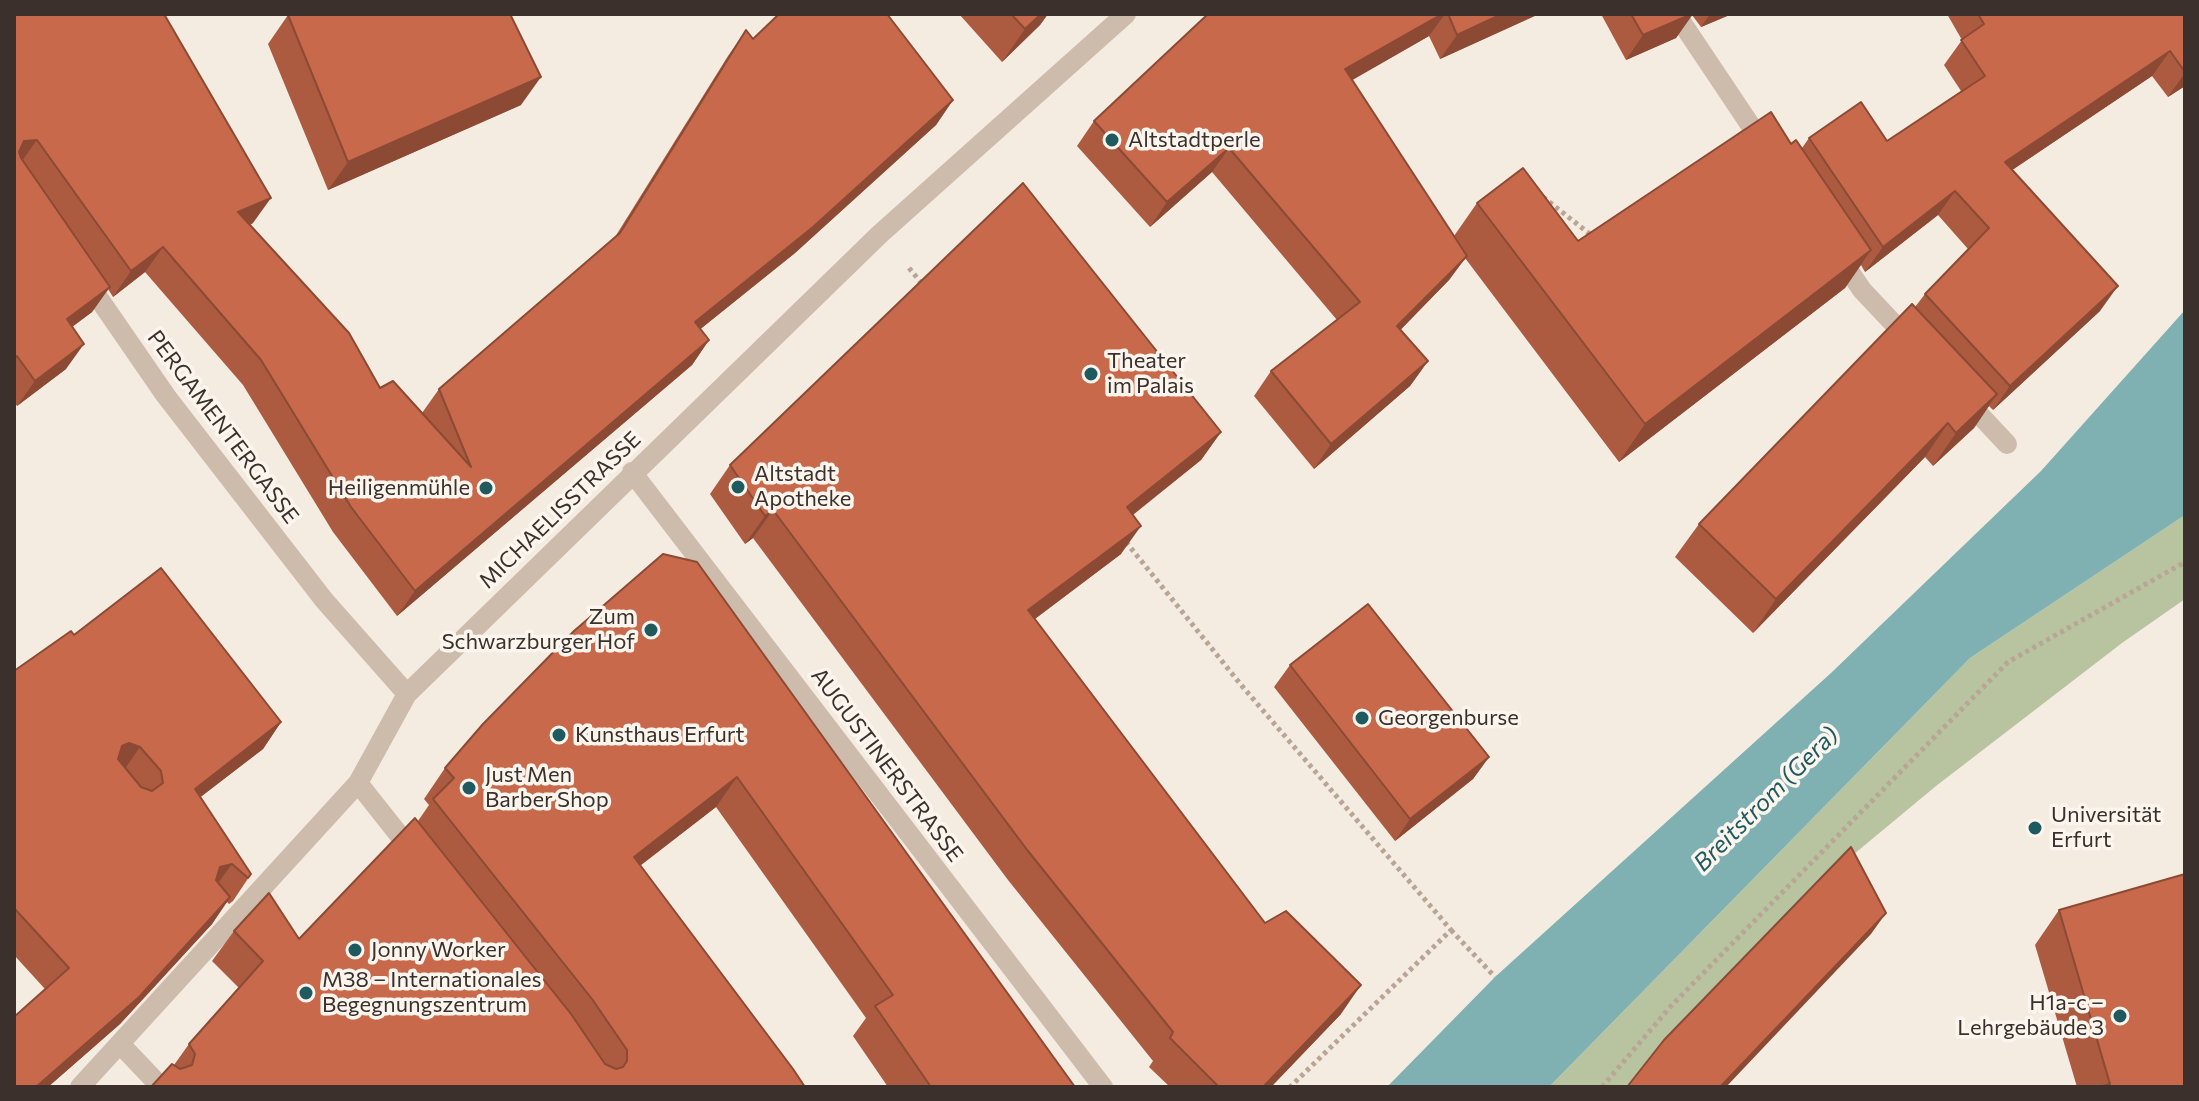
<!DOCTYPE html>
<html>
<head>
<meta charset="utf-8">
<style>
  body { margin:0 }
  #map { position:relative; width:2199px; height:1101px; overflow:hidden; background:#f4ebe1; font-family:Commissioner,sans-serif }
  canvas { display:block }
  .frame { position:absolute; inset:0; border:16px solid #3b302b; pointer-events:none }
</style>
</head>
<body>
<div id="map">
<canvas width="2199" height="1101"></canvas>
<div class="frame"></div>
</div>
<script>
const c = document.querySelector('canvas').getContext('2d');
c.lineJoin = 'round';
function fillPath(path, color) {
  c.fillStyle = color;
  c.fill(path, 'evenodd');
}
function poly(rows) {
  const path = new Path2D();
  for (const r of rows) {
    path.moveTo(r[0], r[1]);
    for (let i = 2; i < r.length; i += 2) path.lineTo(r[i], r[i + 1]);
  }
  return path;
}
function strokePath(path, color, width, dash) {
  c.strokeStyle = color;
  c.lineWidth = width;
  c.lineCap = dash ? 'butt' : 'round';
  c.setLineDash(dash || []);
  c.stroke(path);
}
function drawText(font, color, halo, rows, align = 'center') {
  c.font = font + ' Commissioner,sans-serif';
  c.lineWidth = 7;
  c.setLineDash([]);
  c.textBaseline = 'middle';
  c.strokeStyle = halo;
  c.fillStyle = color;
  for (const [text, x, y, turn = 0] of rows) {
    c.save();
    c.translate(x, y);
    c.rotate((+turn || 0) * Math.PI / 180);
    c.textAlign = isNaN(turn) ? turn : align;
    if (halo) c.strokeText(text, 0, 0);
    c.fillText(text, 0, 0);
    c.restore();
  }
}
const green = poly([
  [2185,515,2185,599,2122,643,1936,786,1836,869,1628,1087,1549,1087,1970,658]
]);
const water = poly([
  [2185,310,2185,515,1970,658,1549,1087,1387,1087,1495,977,1831,673,2041,471]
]);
const path = poly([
  [1543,197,1591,235],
  [909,268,923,285],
  [1126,542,1242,686,1451,930,1290,1087],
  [1451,930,1495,977],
  [1602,1087,1671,1006,2008,662,2185,562]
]);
const minor = poly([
  [1676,14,1765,147],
  [1839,256,1862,290,1911,342],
  [86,280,166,396,324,600,407,694],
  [1963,397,2007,444],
  [632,472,1103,1087],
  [358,783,415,855],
  [121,1045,161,1087],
  [80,1087,358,783,407,694,880,234,1126,14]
]);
const wall = poly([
  [14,14,253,223,250,225,380,388,422,413,439,389,615,237,728,56,746,30,753,39,953,100,936,125,795,253,700,329,709,340,692,365,397,616,333,532,243,385,145,272,113,297,108,289,92,312,72,327,66,369,17,406,14,402],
  [959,14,1048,14,1040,25,1002,62],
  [1208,14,1539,14,1440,59,1429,36,1352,80,1454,236,1477,203,1578,241,1791,144,1802,148,1809,138,1887,141,1961,91,1944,65,1962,40,1947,14,2185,14,2185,86,2168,97,2152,76,2012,170,2100,311,1993,410,1989,406,1974,428,1933,466,1925,457,1753,633,1675,557,1699,524,1915,307,1925,294,1968,249,1938,215,1865,272,1861,265,1845,288,1619,462,1465,258,1449,280,1400,330,1428,361,1410,386,1314,469,1254,396,1271,371,1337,320,1212,172,1150,227,1077,146,1094,121],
  [1601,14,1732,14,1701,27,1692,15,1676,38,1626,60],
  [288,15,521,105,328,190,268,44],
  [1221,432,1201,460,1133,515,1121,554,1035,619,1265,923,1341,1014,1271,1087,1170,1087,1149,1067,1153,1061,1008,880,753,538,745,544,710,494,730,465],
  [663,554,1075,1087,888,1087,853,1036,866,1018,716,807,640,866,793,1069,151,1087,174,1065,189,1044,239,988,212,961,234,931,299,939,418,821,429,805,424,799,445,768],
  [74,635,281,722,263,749,200,797,251,874,233,901,229,904,227,902,212,924,120,1024,48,1087,14,1087,45,989,14,955,14,671],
  [1290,665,1489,757,1473,779,1395,841,1274,687],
  [2059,910,2185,1087,2077,1087,2035,945]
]);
const shadedWall = poly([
  [1041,14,1048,14,1040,25,1002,62,1025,29],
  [1442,14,1445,14,1429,36,1328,94,1345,69],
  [1502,14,1539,14,1440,59,1457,35],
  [1693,14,1676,38,1626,60,1643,35],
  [1710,14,1732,14,1701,27],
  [2170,51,2152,76,1987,187,2005,162],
  [2185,73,2185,86,2168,97],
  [541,77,521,105,328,190,348,162],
  [953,100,936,125,795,253,677,348,695,322],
  [37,140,19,165,14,155,24,141],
  [1229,148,1212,172,1150,227,1167,202],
  [1955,191,1938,215,1865,272,1883,247],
  [271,198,253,223,221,237,238,212],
  [163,247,145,272,113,297,131,271],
  [1871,250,1845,288,1619,462,1645,424],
  [1467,256,1449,280,1380,351,1397,326],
  [2118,286,2100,311,1993,410,2010,386],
  [110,287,92,312,49,344,67,319],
  [709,340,692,365,397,616,415,591],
  [84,344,66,369,17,406,35,381],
  [1428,361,1410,386,1314,469,1331,444],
  [1997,394,1974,428,1933,466,1956,433],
  [1948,423,1925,457,1753,633,1776,599],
  [1221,432,1201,460,1107,535,1127,507],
  [773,510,753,538,745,544,765,516],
  [1141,526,1121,554,1008,639,1028,610],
  [281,722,263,749,176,816,195,789],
  [129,743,140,747,122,773,110,769,122,746],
  [1489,757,1473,779,1395,841,1410,819],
  [737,777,716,807,612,887,634,857],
  [232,864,213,890,220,867],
  [230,897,212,924,120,1024,48,1087,36,1087],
  [1886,913,1871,934,1726,1087,1720,1087],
  [1361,985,1341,1014,1271,1087,1263,1087]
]);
const building = poly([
  [14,14,164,14,271,198,238,212,349,333,380,388,393,381,471,467,439,389,620,233,746,30,753,39,779,14,887,14,953,100,813,227,695,322,709,340,415,591,351,507,261,360,163,247,131,271,37,140,24,141,19,152,21,158,110,287,67,319,84,344,35,381,17,356,14,359,14,14],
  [290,14,510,14,541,77,348,162,288,15,290,14],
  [1011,14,1041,14,1025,29,1011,14],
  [1208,14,1442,14,1345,69,1467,256,1397,326,1428,361,1331,444,1271,371,1360,302,1229,148,1167,202,1094,121,1208,14],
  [1448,14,1502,14,1457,35,1448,14],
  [1631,14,1692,14,1643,35,1631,14],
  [1978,14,2185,14,2185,72,2170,51,2005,162,2118,286,2010,386,1925,294,1989,228,1955,191,1883,247,1809,138,1861,102,1887,141,1985,76,1961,40,1984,24,1978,14],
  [1771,112,1791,144,1796,140,1871,250,1645,424,1477,203,1523,168,1578,241,1771,112],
  [1023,183,1221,432,1127,507,1141,526,1028,610,1265,923,1286,911,1361,985,1263,1087,1219,1087,1170,1038,1173,1032,1028,851,773,510,765,516,730,465,1023,183],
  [1912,304,1997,394,1956,433,1948,423,1776,599,1699,524,1912,304],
  [663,554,697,562,1075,1087,931,1087,875,1006,893,995,737,777,634,857,793,1069,805,1087,151,1087,172,1064,180,1069,192,1065,195,1054,189,1044,263,961,234,931,269,893,299,939,415,818,571,1014,605,1064,616,1069,623,1067,627,1061,627,1050,592,999,433,799,454,778,445,768,483,724,574,631,663,554],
  [161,568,281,722,195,789,251,874,248,878,232,864,220,867,216,880,230,897,139,997,36,1087,14,1087,14,1017,69,968,14,908,14,671,71,631,74,635,161,568],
  [129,743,140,747,161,771,163,783,152,791,141,787,118,759,122,746,129,743],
  [1368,604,1489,757,1410,819,1290,665,1368,604],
  [1851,847,1886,913,1720,1087,1627,1087,1664,1040,1851,847],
  [2185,874,2185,1087,2099,1087,2110,1084,2059,910,2185,874]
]);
const markers = [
  [1112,140,8,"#1f5a5e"],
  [1091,374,8,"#1f5a5e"],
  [738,487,8,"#1f5a5e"],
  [486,488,8,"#1f5a5e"],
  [651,630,8,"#1f5a5e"],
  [1362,718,8,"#1f5a5e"],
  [559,735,8,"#1f5a5e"],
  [469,788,8,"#1f5a5e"],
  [2035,828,8,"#1f5a5e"],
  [355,950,8,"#1f5a5e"],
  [306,993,8,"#1f5a5e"],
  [2120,1016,8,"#1f5a5e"]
];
const poiNames = [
  ["Altstadtperle",1128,140],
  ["Theater",1107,361],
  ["im Palais",1107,386],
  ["Altstadt",754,474],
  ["Apotheke",754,499],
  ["Heiligenmühle",470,488,"right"],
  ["Zum",635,617,"right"],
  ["Schwarzburger Hof",635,642,"right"],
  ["Georgenburse",1378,718],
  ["Kunsthaus Erfurt",575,735],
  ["Just Men",485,775],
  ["Barber Shop",485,800],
  ["Universität",2051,815],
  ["Erfurt",2051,840],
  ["Jonny Worker",371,950],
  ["M38 – Internationales",322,980],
  ["Begegnungszentrum",322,1005],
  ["H1a-c –",2104,1003,"right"],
  ["Lehrgebäude 3",2104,1028,"right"]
];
const streetNames = [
  ["PERGAMENTERGASSE",223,427,53],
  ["MICHAELISSTRASSE",560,510,-44],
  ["AUGUSTINERSTRASSE",887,765,53]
];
const waterNames = [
  ["Breitstrom (Gera)",1766,799,-45]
];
fillPath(green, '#b8c4a0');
fillPath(water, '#7fb0b2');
strokePath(path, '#b9a596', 5, [4, 4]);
strokePath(minor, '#cdbbac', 20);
fillPath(wall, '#ac5a40');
fillPath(shadedWall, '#8c4a34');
fillPath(building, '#c8694b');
strokePath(building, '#8c4a34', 2);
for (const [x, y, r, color] of markers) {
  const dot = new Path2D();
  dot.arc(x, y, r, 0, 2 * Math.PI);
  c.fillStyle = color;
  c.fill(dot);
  strokePath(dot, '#fbf5ee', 3);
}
drawText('22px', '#3b302b', '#fbf5ee', poiNames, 'left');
drawText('22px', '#3b302b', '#fbf5ee', streetNames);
drawText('italic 24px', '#1f5a5e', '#fbf5ee', waterNames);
</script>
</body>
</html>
